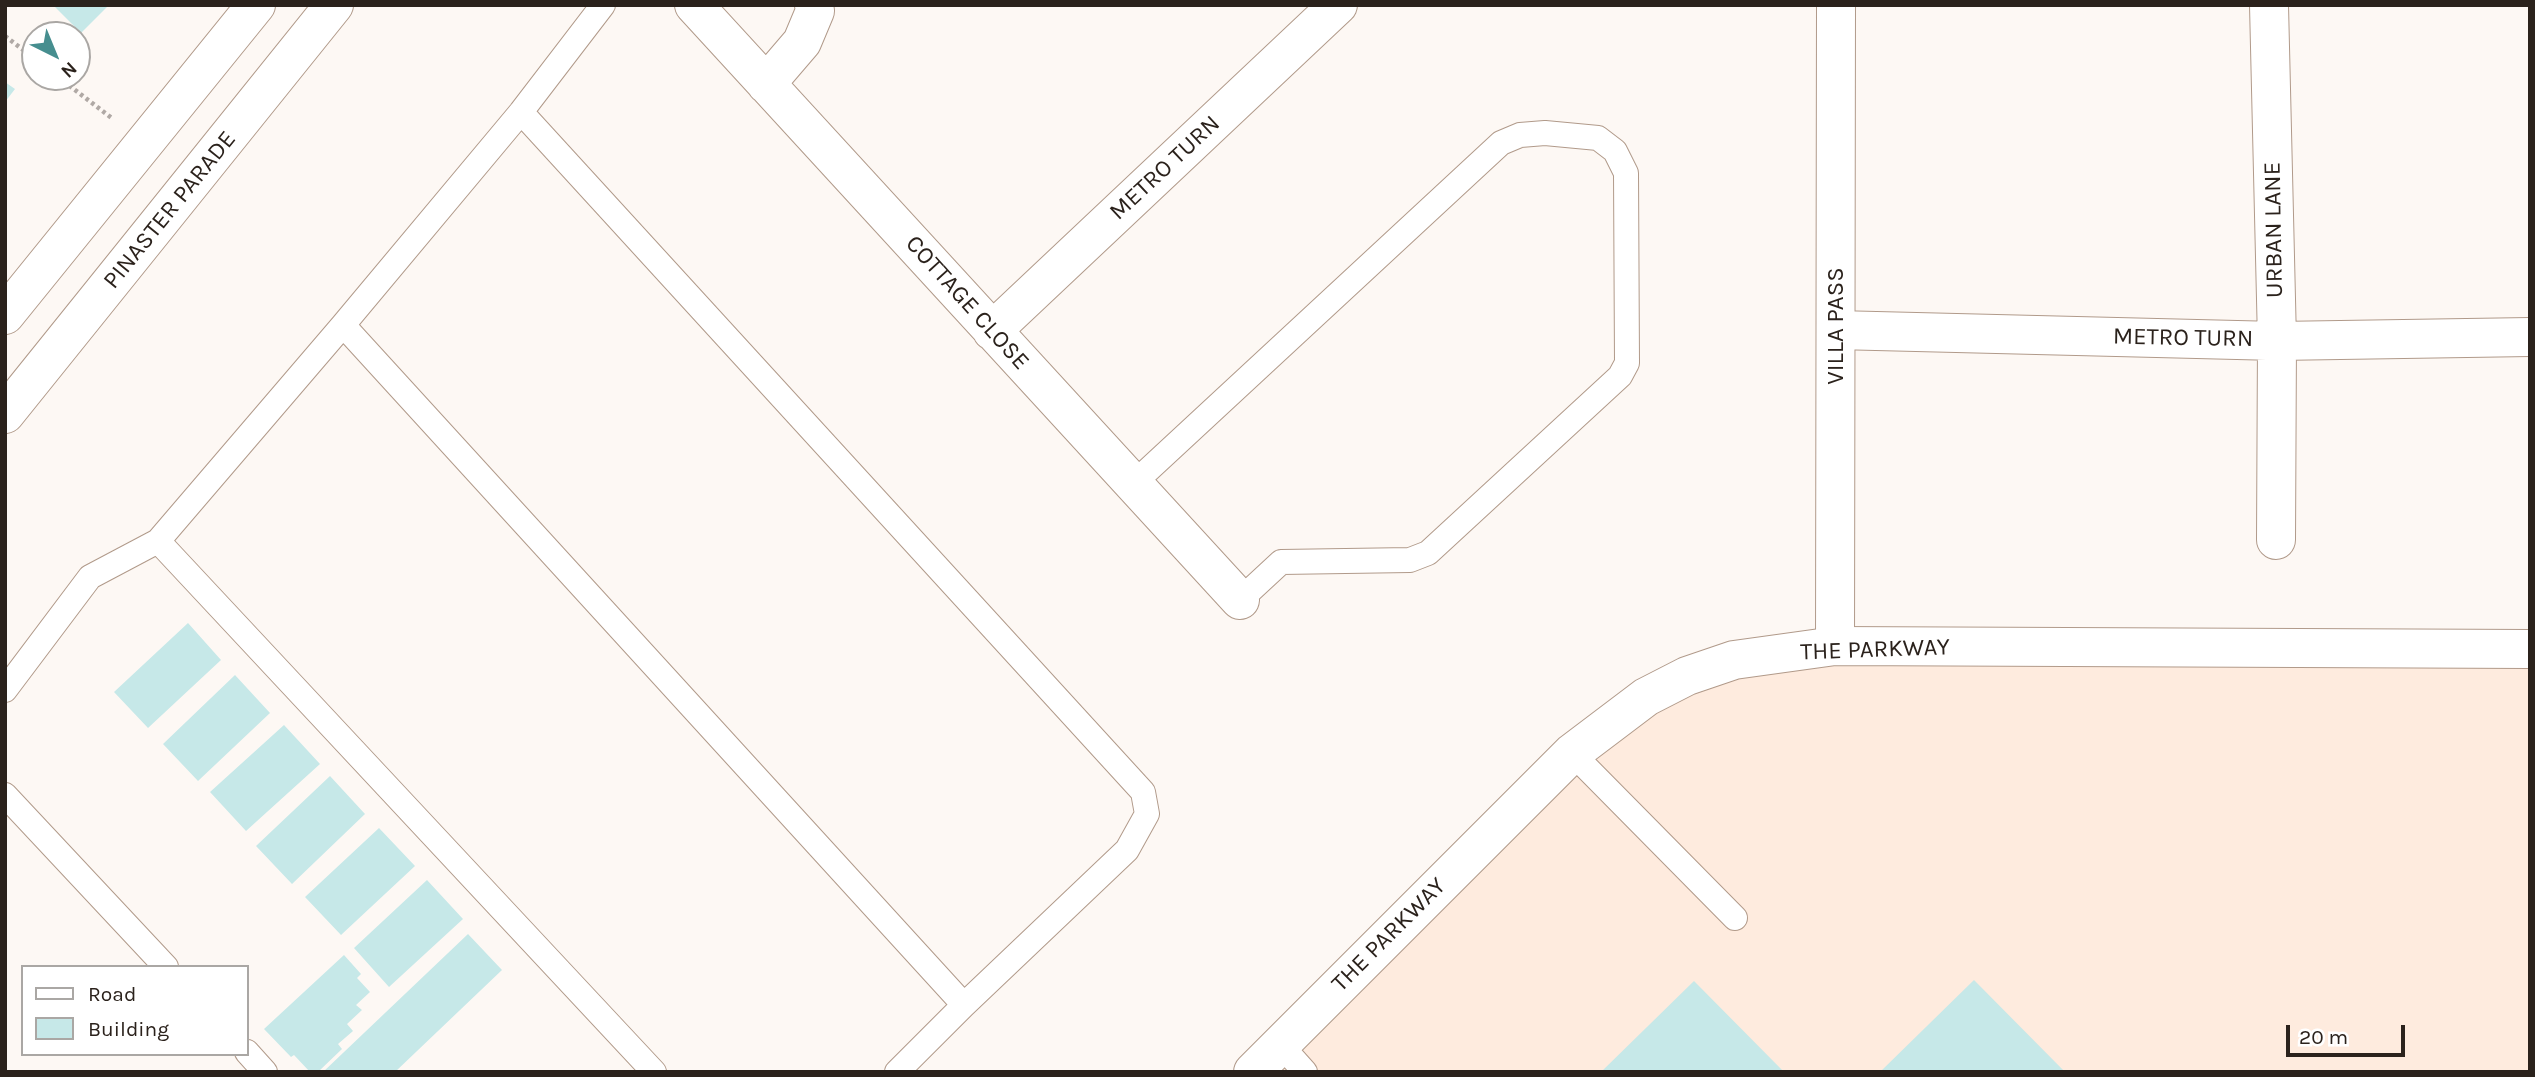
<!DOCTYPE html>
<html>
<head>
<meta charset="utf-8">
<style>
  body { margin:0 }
  #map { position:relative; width:2535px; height:1077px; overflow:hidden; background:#fdf8f4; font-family:Karla,sans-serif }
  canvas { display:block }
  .frame { position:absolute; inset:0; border:7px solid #2b221c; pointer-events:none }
  .legend { position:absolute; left:21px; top:965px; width:228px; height:91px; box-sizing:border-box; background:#fff; border:2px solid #aaa7a4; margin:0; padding:9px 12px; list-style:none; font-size:21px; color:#2b221c }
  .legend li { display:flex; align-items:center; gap:14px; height:35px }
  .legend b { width:35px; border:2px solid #aaa7a4 }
  .north { position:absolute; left:21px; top:21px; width:70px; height:70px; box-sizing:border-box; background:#fff; border:2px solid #aaa7a4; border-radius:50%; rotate:137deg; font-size:19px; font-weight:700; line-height:28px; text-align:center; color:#2b221c }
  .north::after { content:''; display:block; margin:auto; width:24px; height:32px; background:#468e8f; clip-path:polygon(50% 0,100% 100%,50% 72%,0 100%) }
  .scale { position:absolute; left:2286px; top:1025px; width:119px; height:32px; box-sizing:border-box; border:4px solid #2b221c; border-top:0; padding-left:9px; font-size:21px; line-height:24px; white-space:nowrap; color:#2b221c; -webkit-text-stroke:5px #fff; paint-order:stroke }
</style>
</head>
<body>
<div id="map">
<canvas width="2535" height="1077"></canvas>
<div class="frame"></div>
<ul class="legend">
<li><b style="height:9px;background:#fff"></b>Road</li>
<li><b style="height:19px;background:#c6e8e8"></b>Building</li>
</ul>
<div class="north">N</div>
<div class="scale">20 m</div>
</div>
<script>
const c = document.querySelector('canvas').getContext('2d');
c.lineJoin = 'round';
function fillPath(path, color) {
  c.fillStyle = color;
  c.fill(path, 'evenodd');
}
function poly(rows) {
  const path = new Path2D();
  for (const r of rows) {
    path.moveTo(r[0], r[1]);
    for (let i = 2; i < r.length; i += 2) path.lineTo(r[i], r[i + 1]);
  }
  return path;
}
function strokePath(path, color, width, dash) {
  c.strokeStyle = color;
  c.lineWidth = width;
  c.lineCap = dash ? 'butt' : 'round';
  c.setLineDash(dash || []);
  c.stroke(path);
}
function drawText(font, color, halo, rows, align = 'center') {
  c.font = font + ' Karla,sans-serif';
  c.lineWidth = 7;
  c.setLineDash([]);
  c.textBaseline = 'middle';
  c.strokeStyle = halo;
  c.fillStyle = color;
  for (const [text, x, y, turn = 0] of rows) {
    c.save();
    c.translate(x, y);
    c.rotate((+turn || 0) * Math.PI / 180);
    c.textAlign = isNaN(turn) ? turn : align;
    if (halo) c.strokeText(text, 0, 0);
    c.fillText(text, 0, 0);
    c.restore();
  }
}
const built = poly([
  [2530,649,2530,1072,1253,1072,1572,753,1734,660]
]);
const building = poly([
  [53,5,109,5,81,33],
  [5,82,15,89,5,102],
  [188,623,221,660,148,728,114,692],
  [235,675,270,713,198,781,163,744],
  [284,725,320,764,246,831,210,792],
  [330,776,365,814,292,884,256,846],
  [379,828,415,866,341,935,305,897],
  [427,880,463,919,389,987,354,948],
  [468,934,502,970,395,1072,323,1072],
  [344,955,361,974,357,978,370,992,356,1005,362,1010,347,1024,353,1031,338,1044,342,1049,318,1072,310,1072,294,1055,291,1057,264,1029],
  [1974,980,2065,1072,1880,1072],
  [1694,981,1784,1072,1601,1072]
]);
const path = poly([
  [5,36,35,59],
  [58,77,113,119]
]);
const service = poly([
  [521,112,1143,792,1147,814,1127,850,964,1005,897,1072],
  [343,325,964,1005],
  [1133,484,1501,143,1520,135,1545,133,1598,138,1615,151,1626,173,1627,363,1620,376,1428,553,1410,560,1281,562,1240,600],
  [158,541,654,1072],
  [5,690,90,577,158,541,343,325,521,112,603,5],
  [1572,753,1735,918],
  [5,795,166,967],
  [1280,1044,1305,1072],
  [247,1052,265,1072]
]);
const minor = poly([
  [694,5,1240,600],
  [2269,5,2277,341,2276,540],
  [766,84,802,42,815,11,814,5],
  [1836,330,2277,341,2530,337],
  [992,331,1338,5],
  [1835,646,1836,5]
]);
const tertiary = poly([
  [5,315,256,5],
  [5,414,334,5],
  [1253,1072,1572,753,1646,697,1687,676,1734,660,1835,646,2530,649]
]);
const streetNames = [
  ["METRO TURN",1165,168,-43],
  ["PINASTER PARADE",170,210,-51],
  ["URBAN LANE",2274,230,-91],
  ["COTTAGE CLOSE",967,303,48],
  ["VILLA PASS",1836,326,-90],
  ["METRO TURN",2183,338,1],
  ["THE PARKWAY",1875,650,-2],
  ["THE PARKWAY",1389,935,-45]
];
fillPath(built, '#feebde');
fillPath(building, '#c6e8e8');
strokePath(service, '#b19a8a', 26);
strokePath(minor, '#b19a8a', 40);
strokePath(tertiary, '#b19a8a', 40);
strokePath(path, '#b0a9a5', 4.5, [3.5, 3.5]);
strokePath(service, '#fff', 24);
strokePath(minor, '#fff', 38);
strokePath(tertiary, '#fff', 38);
drawText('24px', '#2b221c', '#fff', streetNames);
</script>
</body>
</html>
